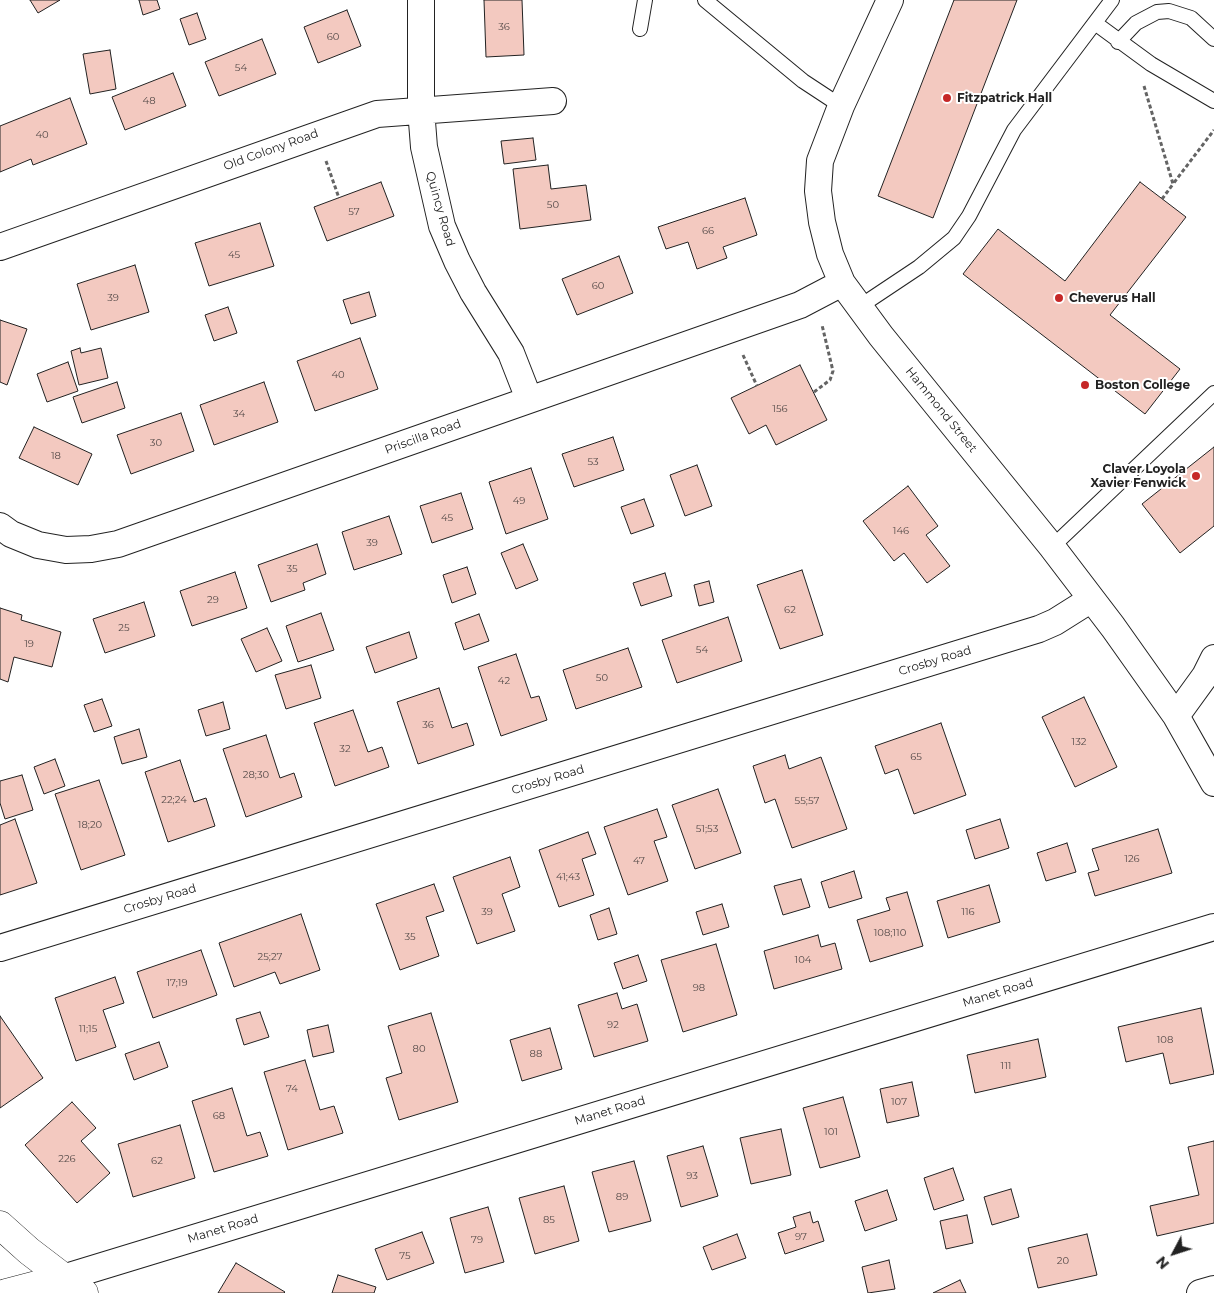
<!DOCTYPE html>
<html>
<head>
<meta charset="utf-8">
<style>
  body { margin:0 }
  #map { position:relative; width:1214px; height:1293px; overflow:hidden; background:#fff; font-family:Montserrat,sans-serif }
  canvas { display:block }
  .north { position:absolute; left:1149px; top:1228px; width:50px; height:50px; -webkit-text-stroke:4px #fff; paint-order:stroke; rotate:230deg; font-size:14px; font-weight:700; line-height:20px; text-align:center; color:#222 }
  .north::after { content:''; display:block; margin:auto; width:18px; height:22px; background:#222; clip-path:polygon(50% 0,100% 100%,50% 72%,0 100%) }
</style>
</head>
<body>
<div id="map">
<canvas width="1214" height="1293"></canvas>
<div class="north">N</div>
</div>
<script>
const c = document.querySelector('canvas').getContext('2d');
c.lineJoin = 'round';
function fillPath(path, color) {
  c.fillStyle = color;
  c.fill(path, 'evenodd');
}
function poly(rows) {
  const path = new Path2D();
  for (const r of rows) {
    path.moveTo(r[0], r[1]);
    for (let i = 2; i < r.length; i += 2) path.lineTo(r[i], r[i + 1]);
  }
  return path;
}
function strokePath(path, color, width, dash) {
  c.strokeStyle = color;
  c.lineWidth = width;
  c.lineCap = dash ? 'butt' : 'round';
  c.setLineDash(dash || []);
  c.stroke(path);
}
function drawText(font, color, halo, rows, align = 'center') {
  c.font = font + ' Montserrat,sans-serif';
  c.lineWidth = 4;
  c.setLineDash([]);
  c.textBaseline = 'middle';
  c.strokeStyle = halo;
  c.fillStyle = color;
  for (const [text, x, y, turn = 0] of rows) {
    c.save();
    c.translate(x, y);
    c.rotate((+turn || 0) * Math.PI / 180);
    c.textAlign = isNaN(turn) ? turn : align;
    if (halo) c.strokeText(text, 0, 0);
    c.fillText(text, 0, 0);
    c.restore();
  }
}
const building = poly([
  [30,0,60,0,38,13,30,0],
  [139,0,157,0,160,9,143,15,139,0],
  [484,0,522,0,524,55,486,57,484,0],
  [954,0,1017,0,933,218,878,196,954,0],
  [347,10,361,46,318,63,304,27,347,10],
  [197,13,206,39,189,45,180,19,197,13],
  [262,39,276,74,219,96,205,62,262,39],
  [110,50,116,89,90,94,83,54,110,50],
  [173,73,186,106,125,130,112,97,173,73],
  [70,98,87,144,33,165,31,159,0,172,0,126,70,98],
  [533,138,536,160,504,164,501,141,533,138],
  [548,165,551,189,586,185,591,220,520,229,513,169,548,165],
  [381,182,394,216,327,241,314,207,381,182],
  [1140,182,1186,217,1110,315,1180,369,1145,414,963,274,998,229,1065,281,1140,182],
  [745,198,757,235,723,247,727,258,697,269,688,242,666,249,658,227,745,198],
  [260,223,274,266,209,286,195,243,260,223],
  [619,256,633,293,577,315,562,279,619,256],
  [135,265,149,312,91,330,77,284,135,265],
  [369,292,376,316,351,324,343,300,369,292],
  [228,307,237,333,214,341,205,315,228,307],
  [0,320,27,329,7,385,0,382,0,320],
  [360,338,378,389,315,411,297,361,360,338],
  [80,348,81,353,101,348,108,378,79,385,71,351,80,348],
  [68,362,78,391,47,402,37,374,68,362],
  [800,365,827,420,776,445,766,425,749,434,731,398,800,365],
  [117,382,125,408,82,423,73,397,117,382],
  [264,382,278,422,214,445,200,405,264,382],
  [181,413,194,451,131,474,117,435,181,413],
  [34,427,92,454,78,485,19,458,34,427],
  [613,437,624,470,574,487,562,454,613,437],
  [1214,447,1214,526,1180,553,1142,504,1214,447],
  [697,465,712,506,685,516,670,475,697,465],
  [531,468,548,519,506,534,489,482,531,468],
  [908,486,938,526,926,535,950,566,927,583,904,553,894,561,863,521,908,486],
  [461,493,473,529,432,543,420,506,461,493],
  [644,499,654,526,631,534,621,507,644,499],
  [389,516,402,554,354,570,342,532,389,516],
  [317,544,326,574,303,583,305,590,271,602,258,565,317,544],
  [523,544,538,580,516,589,501,553,523,544],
  [467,567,476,594,452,603,443,575,467,567],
  [802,570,823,635,780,649,757,585,802,570],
  [235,572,247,608,192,626,180,591,235,572],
  [665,573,672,596,641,606,633,583,665,573],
  [709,581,714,602,699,606,694,585,709,581],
  [144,602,155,636,105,653,93,619,144,602],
  [0,608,22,615,21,620,61,632,52,667,14,657,8,682,0,679,0,608],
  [321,613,334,650,298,662,286,626,321,613],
  [479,614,489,641,464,650,455,623,479,614],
  [728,617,742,661,677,683,662,640,728,617],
  [267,628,282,661,256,672,241,639,267,628],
  [409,632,417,658,375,673,366,647,409,632],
  [628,648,642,687,576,709,563,670,628,648],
  [516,654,531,698,539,696,547,720,501,736,478,667,516,654],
  [311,665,321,698,286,709,275,675,311,665],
  [439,688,452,728,467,723,474,745,418,764,397,702,439,688],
  [1084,697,1117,767,1075,787,1042,717,1084,697],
  [102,699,112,726,94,732,84,705,102,699],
  [223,702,230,729,206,736,198,710,223,702],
  [353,710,368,752,382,747,389,767,335,786,314,723,353,710],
  [941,723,966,795,914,814,898,769,885,774,875,746,941,723],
  [139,729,147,757,122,764,114,737,139,729],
  [266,735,280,778,294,773,302,797,246,817,223,749,266,735],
  [785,755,789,769,821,757,847,829,792,848,775,799,765,803,753,766,785,755],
  [55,759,65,786,44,794,34,767,55,759],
  [180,760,194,802,206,798,215,826,168,842,145,772,180,760],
  [22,775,33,810,5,819,0,803,0,781,22,775],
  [99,780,125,855,81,870,55,794,99,780],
  [718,789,741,853,695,869,672,805,718,789],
  [657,809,667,837,654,841,668,881,628,895,604,827,657,809],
  [15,819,37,883,0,895,0,825,15,819],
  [1000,819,1009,848,975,859,966,830,1000,819],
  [1158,829,1172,873,1095,896,1088,873,1099,870,1092,849,1158,829],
  [588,832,596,854,582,859,594,895,559,907,539,850,588,832],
  [1067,843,1076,872,1046,881,1037,853,1067,843],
  [510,857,520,887,502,894,515,931,477,944,453,877,510,857],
  [854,871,862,898,829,908,821,882,854,871],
  [801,879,810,907,783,915,774,886,801,879],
  [434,884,444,911,426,917,439,956,400,970,376,904,434,884],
  [989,885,1000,922,948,938,937,901,989,885],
  [907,892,923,946,870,962,857,920,890,910,886,898,907,892],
  [722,904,729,927,703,935,696,912,722,904],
  [609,908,617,934,598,940,590,915,609,908],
  [301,914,320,970,280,984,275,972,234,987,219,943,301,914],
  [818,935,821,947,835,943,842,969,774,989,764,951,818,935],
  [716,944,737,1015,683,1032,661,960,716,944],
  [201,950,217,995,153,1018,137,972,201,950],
  [638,955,647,981,623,989,614,963,638,955],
  [115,977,124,1003,103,1010,116,1047,76,1061,55,998,115,977],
  [617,993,622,1009,637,1004,648,1041,594,1057,578,1005,617,993],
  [1201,1008,1214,1074,1170,1084,1163,1053,1126,1062,1118,1027,1201,1008],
  [260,1012,269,1037,244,1045,236,1019,260,1012],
  [431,1013,458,1102,399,1120,386,1078,402,1073,388,1026,431,1013],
  [0,1016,43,1078,0,1108,0,1016],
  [328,1025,334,1052,313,1057,307,1030,328,1025],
  [550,1028,562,1069,522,1081,510,1040,550,1028],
  [1038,1039,1046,1077,975,1093,967,1055,1038,1039],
  [159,1042,168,1067,134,1080,125,1054,159,1042],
  [305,1060,320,1110,334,1106,343,1133,288,1150,264,1072,305,1060],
  [912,1082,919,1116,887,1123,880,1089,912,1082],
  [232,1088,247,1136,260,1132,268,1156,214,1172,192,1101,232,1088],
  [843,1097,860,1157,820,1168,803,1108,843,1097],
  [72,1102,96,1128,81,1141,110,1173,77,1203,25,1145,72,1102],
  [180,1125,195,1178,133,1197,118,1144,180,1125],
  [781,1129,791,1175,751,1184,740,1138,781,1129],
  [1214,1141,1214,1223,1157,1236,1150,1206,1199,1195,1188,1147,1214,1141],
  [703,1146,718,1196,681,1207,667,1156,703,1146],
  [634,1161,651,1221,609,1232,592,1172,634,1161],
  [953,1168,964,1200,934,1210,924,1178,953,1168],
  [564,1186,579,1241,535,1254,519,1198,564,1186],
  [1011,1189,1019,1217,992,1225,984,1197,1011,1189],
  [887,1190,897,1220,865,1231,855,1201,887,1190],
  [488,1207,504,1262,465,1273,450,1218,488,1207],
  [810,1212,813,1223,818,1221,824,1241,785,1254,778,1233,796,1227,793,1217,810,1212],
  [967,1215,973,1243,946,1249,940,1221,967,1215],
  [422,1232,434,1263,387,1280,375,1249,422,1232],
  [737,1234,746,1258,712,1270,703,1247,737,1234],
  [1087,1234,1097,1275,1038,1288,1028,1248,1087,1234],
  [889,1260,895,1289,868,1293,862,1267,889,1260],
  [236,1263,285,1292,284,1293,218,1293,236,1263],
  [338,1275,376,1287,374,1293,332,1293,338,1275],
  [960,1280,966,1293,933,1293,960,1280]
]);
const path = poly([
  [1144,86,1173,184,1214,130],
  [326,161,339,198],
  [1162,199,1173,184],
  [743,355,757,386],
  [814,392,830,380,833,371,822,325]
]);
const service = poly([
  [705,0,803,81,841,106],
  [1095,23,1151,64,1214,101],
  [640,29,645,0],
  [1118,42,1136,23,1157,12,1169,11,1191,18,1214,39],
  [859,307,919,267,954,238,969,216,1014,130,1112,0],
  [1052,547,1214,393]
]);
const minor = poly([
  [421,0,421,109,424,147,442,226,457,261,473,292,511,353,529,399],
  [890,0,841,106,820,161,818,191,822,222,830,254,842,283,881,336,1052,547,1113,627,1176,716,1214,783],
  [0,247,377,114,553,101],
  [0,526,11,534,38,545,66,550,91,549,118,544,800,305,842,283],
  [1176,716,1205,676,1214,658],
  [0,948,1039,629,1055,622,1090,600],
  [63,1278,1214,927],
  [1200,1293,1214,1289]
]);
const tertiary = poly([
  [6,1293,63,1278]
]);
const primary = poly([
  [0,1225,29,1251,84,1293]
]);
const markers = [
  [947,98,5,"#c62828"],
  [1059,298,5,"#c62828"],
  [1085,385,5,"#c62828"],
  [1196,476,5,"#c62828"]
];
const numberNames = [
  ["36",504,27],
  ["60",333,37],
  ["54",241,68],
  ["48",149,101],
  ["40",42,135],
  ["50",553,205],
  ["57",354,212],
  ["66",708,231],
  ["45",234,255],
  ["60",598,286],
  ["39",113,298],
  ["40",338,375],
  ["156",780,409],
  ["34",239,414],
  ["30",156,443],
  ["18",56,456],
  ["53",593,462],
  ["49",519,501],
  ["45",447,518],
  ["146",901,531],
  ["39",372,543],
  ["35",292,569],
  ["29",213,600],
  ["62",790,610],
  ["25",124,628],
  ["19",29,644],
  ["54",702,650],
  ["50",602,678],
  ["42",504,681],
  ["36",428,725],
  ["132",1079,742],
  ["32",345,749],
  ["65",916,757],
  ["28;30",256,775],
  ["22;24",174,800],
  ["55;57",807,801],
  ["18;20",90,825],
  ["51;53",707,829],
  ["126",1132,859],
  ["47",639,861],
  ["41;43",568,877],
  ["39",487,912],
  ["116",968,912],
  ["108;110",890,933],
  ["35",410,937],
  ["25;27",270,957],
  ["104",803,960],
  ["17;19",177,983],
  ["98",699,988],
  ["92",613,1025],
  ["11;15",88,1029],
  ["108",1165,1040],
  ["80",419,1049],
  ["88",536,1054],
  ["111",1006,1066],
  ["74",292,1089],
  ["107",899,1102],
  ["68",219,1116],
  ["101",831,1132],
  ["226",67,1159],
  ["62",157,1161],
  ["93",692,1176],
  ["89",622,1197],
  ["85",549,1220],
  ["97",801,1237],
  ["79",477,1240],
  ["75",405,1256],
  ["20",1063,1261]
];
const poiNames = [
  ["Fitzpatrick Hall",957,98],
  ["Cheverus Hall",1069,298],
  ["Boston College",1095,385],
  ["Claver Loyola",1186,469,"right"],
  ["Xavier Fenwick",1186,483,"right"]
];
const streetNames = [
  ["Old Colony Road",271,150,-20],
  ["Quincy Road",440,209,74],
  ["Hammond Street",941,410,51],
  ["Priscilla Road",423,437,-20],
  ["Crosby Road",935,661,-17],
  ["Crosby Road",548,780,-17],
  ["Crosby Road",160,899,-17],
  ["Manet Road",998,993,-17],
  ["Manet Road",610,1111,-17],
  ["Manet Road",223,1229,-17]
];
fillPath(building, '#f3c9c0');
strokePath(building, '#222', 1);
strokePath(service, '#222', 16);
strokePath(minor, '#222', 28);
strokePath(tertiary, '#222', 29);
strokePath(primary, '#222', 29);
strokePath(path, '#646464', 3, [4, 2.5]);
strokePath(service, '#fff', 14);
strokePath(minor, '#fff', 26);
strokePath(tertiary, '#fff', 28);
strokePath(primary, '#fff', 28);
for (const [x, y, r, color] of markers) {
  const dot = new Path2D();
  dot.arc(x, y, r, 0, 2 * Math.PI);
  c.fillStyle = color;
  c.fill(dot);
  strokePath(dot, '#fff', 2);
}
drawText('10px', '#564c4a', null, numberNames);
drawText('bold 12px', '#222', '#fff', poiNames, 'left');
drawText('12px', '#222', '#fff', streetNames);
</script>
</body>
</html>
